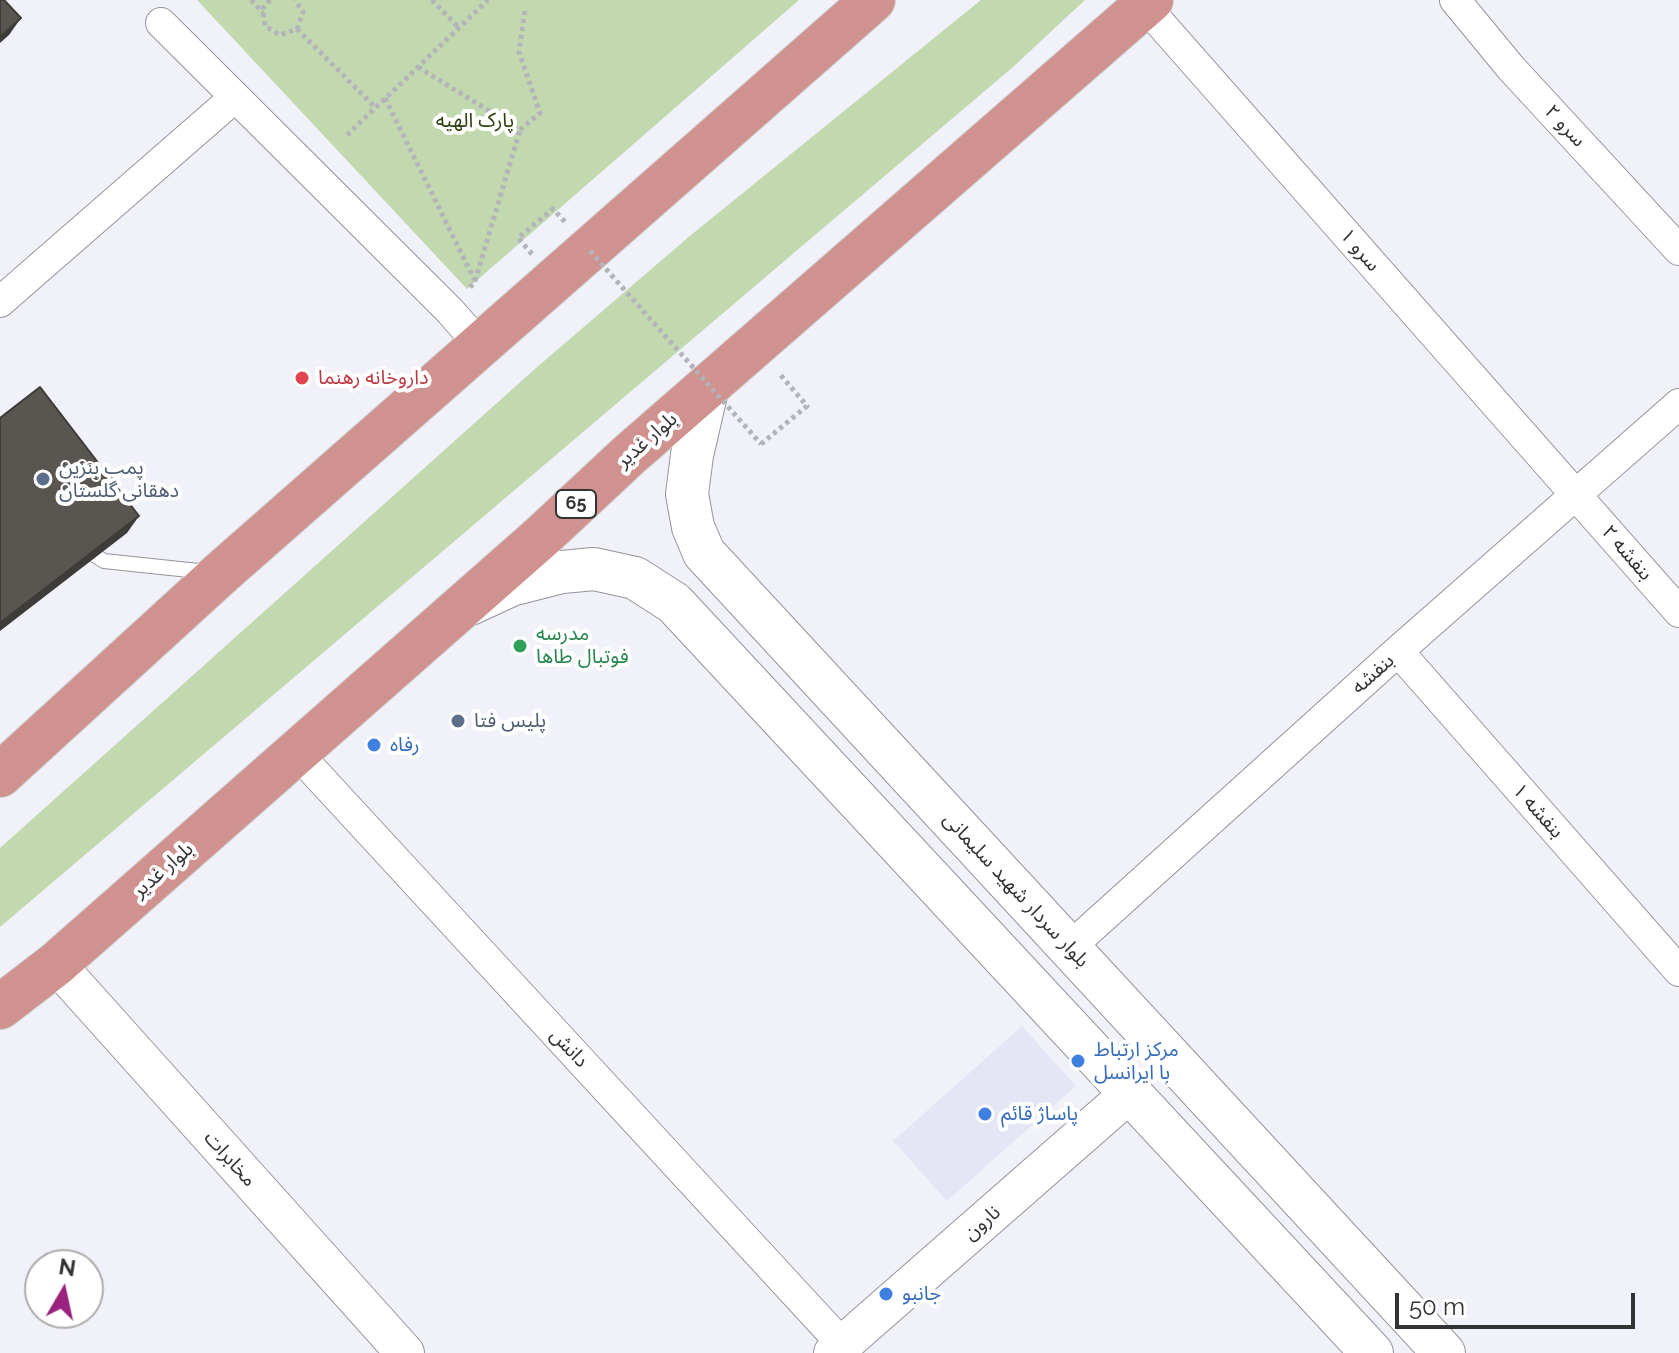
<!DOCTYPE html>
<html>
<head>
<meta charset="utf-8">
<style>
  body { margin:0 }
  #map { position:relative; width:1679px; height:1353px; overflow:hidden; background:#f1f2f9; font-family:Raleway,sans-serif }
  canvas { display:block }
  .north { position:absolute; left:24px; top:1249px; width:80px; height:80px; box-sizing:border-box; background:#fff; border:2px solid #adadae; border-radius:50%; rotate:9deg; font-size:22px; font-weight:700; line-height:32px; text-align:center; color:#323335 }
  .north::after { content:''; display:block; margin:auto; width:28px; height:36px; background:#99237e; clip-path:polygon(50% 0,100% 100%,50% 72%,0 100%) }
  .scale { position:absolute; left:1395px; top:1293px; width:240px; height:36px; box-sizing:border-box; border:4px solid #323335; border-top:0; padding-left:10px; font-size:24px; line-height:28px; white-space:nowrap; color:#323335; -webkit-text-stroke:6px #fff; paint-order:stroke }
</style>
</head>
<body>
<div id="map">
<canvas width="1679" height="1353"></canvas>
<div class="north">N</div>
<div class="scale">50 m</div>
</div>
<script>
const c = document.querySelector('canvas').getContext('2d');
c.lineJoin = 'round';
function fillPath(path, color) {
  c.fillStyle = color;
  c.fill(path, 'evenodd');
}
function poly(rows) {
  const path = new Path2D();
  for (const r of rows) {
    path.moveTo(r[0], r[1]);
    for (let i = 2; i < r.length; i += 2) path.lineTo(r[i], r[i + 1]);
  }
  return path;
}
function strokePath(path, color, width, dash) {
  c.strokeStyle = color;
  c.lineWidth = width;
  c.lineCap = dash ? 'butt' : 'round';
  c.setLineDash(dash || []);
  c.stroke(path);
}
function drawText(font, color, halo, rows, align = 'center') {
  c.font = font + ' Raleway,"Noto Sans Arabic",sans-serif';
  c.lineWidth = 8;
  c.setLineDash([]);
  c.textBaseline = 'middle';
  c.strokeStyle = halo;
  c.fillStyle = color;
  for (const [text, x, y, turn = 0] of rows) {
    c.save();
    c.translate(x, y);
    c.rotate((+turn || 0) * Math.PI / 180);
    c.textAlign = isNaN(turn) ? turn : align;
    if (halo) c.strokeText(text, 0, 0);
    c.fillText(text, 0, 0);
    c.restore();
  }
}
const built = poly([
  [1022,1026,1076,1086,947,1201,893,1141]
]);
const green = poly([
  [197,0,799,0,467,289],
  [981,0,1085,0,1013,67,0,927,0,848,536,368,691,235]
]);
const path = poly([
  [251,0,263,13],
  [270,0,263,8,265,26,280,35,297,29,303,12,295,0],
  [432,0,459,28],
  [297,29,376,108],
  [418,67,520,130,540,113,519,52,525,10],
  [385,98,475,281,468,290],
  [347,135,488,0],
  [532,254,518,238,553,209,566,223],
  [475,281,520,130],
  [761,444,807,406,779,373]
]);
const service = poly([
  [81,547,104,561,208,572]
]);
const minor = poly([
  [1455,0,1511,68,1679,250],
  [1145,6,1679,612],
  [161,23,450,311,479,344],
  [0,302,234,98],
  [1398,651,1679,971],
  [296,752,843,1345],
  [1070,947,1398,651,1679,404]
]);
const tertiary = poly([
  [56,964,405,1353],
  [833,1353,1130,1093]
]);
const secondary = poly([
  [708,386,692,455,687,494,693,527,704,553,1444,1353],
  [470,604,511,585,562,572,594,569,635,578,674,603,1372,1353]
]);
const trunk = poly([
  [0,775,220,574,873,0],
  [0,1007,56,964,540,538,629,455,1151,0]
]);
const pathBridge = poly([
  [590,251,761,444]
]);
const shadedWall = poly([
  [21,18,9,35,0,43,0,37],
  [139,516,127,533,0,631,0,623]
]);
const building = poly([
  [0,0,4,0,21,18,0,37,0,0],
  [40,387,139,516,0,623,0,418,40,387]
]);
const markers = [
  [302,378,8,"#e0444e"],
  [43,479,8,"#5c6f8a"],
  [520,646,8,"#2e9e5b"],
  [458,721,8,"#5c6f8a"],
  [374,745,8,"#3f7fe0"],
  [1078,1061,8,"#3f7fe0"],
  [985,1114,8,"#3f7fe0"],
  [886,1294,8,"#3f7fe0"]
];
const shields = [
  [576,504,40]
];
const shieldNames = [
  ["65",576,504]
];
const parkNames = [
  ["پارک الهیه",475,121]
];
const streetNames = [
  ["سرو ۲",1565,126,47],
  ["سرو ۱",1360,250,49],
  ["بلوار غدیر",647,440,-41],
  ["بنفشه ۲",1627,553,49],
  ["بنفشه",1373,674,-42],
  ["بنفشه ۱",1538,811,48],
  ["بلوار غدیر",163,870,-41],
  ["بلوار سردار شهید سلیمانی",1016,890,47],
  ["دانش",569,1048,47],
  ["مخابرات",230,1159,48],
  ["نارون",982,1223,-41]
];
const healthNames = [
  ["داروخانه رهنما",318,378]
];
const serviceNames = [
  ["پمپ بنزین",59,468],
  ["دهقانی گلستان",59,491],
  ["پلیس فتا",474,721]
];
const leisureNames = [
  ["مدرسه",536,634],
  ["فوتبال طاها",536,657]
];
const shopNames = [
  ["رفاه",390,745],
  ["مرکز ارتباط",1094,1050],
  ["با ایرانسل",1094,1073],
  ["پاساژ قائم",1001,1114],
  ["جانبو",902,1294]
];
fillPath(built, '#e5e6f5');
fillPath(green, '#c2d8af');
strokePath(service, '#94949b', 16);
strokePath(minor, '#94949b', 32);
strokePath(tertiary, '#94949b', 40);
strokePath(secondary, '#94949b', 44);
strokePath(trunk, '#cececf', 46);
strokePath(path, '#b3b4ba', 5, [4, 4]);
strokePath(service, '#fff', 14);
strokePath(minor, '#fff', 30);
strokePath(tertiary, '#fff', 38);
strokePath(secondary, '#fff', 42);
strokePath(trunk, '#d0928e', 44);
strokePath(pathBridge, '#b3b4ba', 5, [4, 4]);
fillPath(shadedWall, '#3e3c38');
fillPath(building, '#595550');
strokePath(building, '#3e3c38', 2);
for (const [x, y, r, color] of markers) {
  const dot = new Path2D();
  dot.arc(x, y, r, 0, 2 * Math.PI);
  c.fillStyle = color;
  c.fill(dot);
  strokePath(dot, '#fff', 3);
}
for (const [x, y, w] of shields) {
  const box = new Path2D();
  box.roundRect(x - w / 2, y - 14, w, 28, 6);
  c.fillStyle = '#fff';
  c.fill(box);
  strokePath(box, '#323335', 2);
}
drawText('bold 18px', '#323335', null, shieldNames);
drawText('20px', '#2c4310', '#fff', parkNames);
drawText('20px', '#323335', '#fff', streetNames);
drawText('20px', '#be3a42', '#fff', healthNames, 'left');
drawText('20px', '#4e5e75', '#fff', serviceNames, 'left');
drawText('20px', '#27864d', '#fff', leisureNames, 'left');
drawText('20px', '#366cbe', '#fff', shopNames, 'left');
</script>
</body>
</html>
